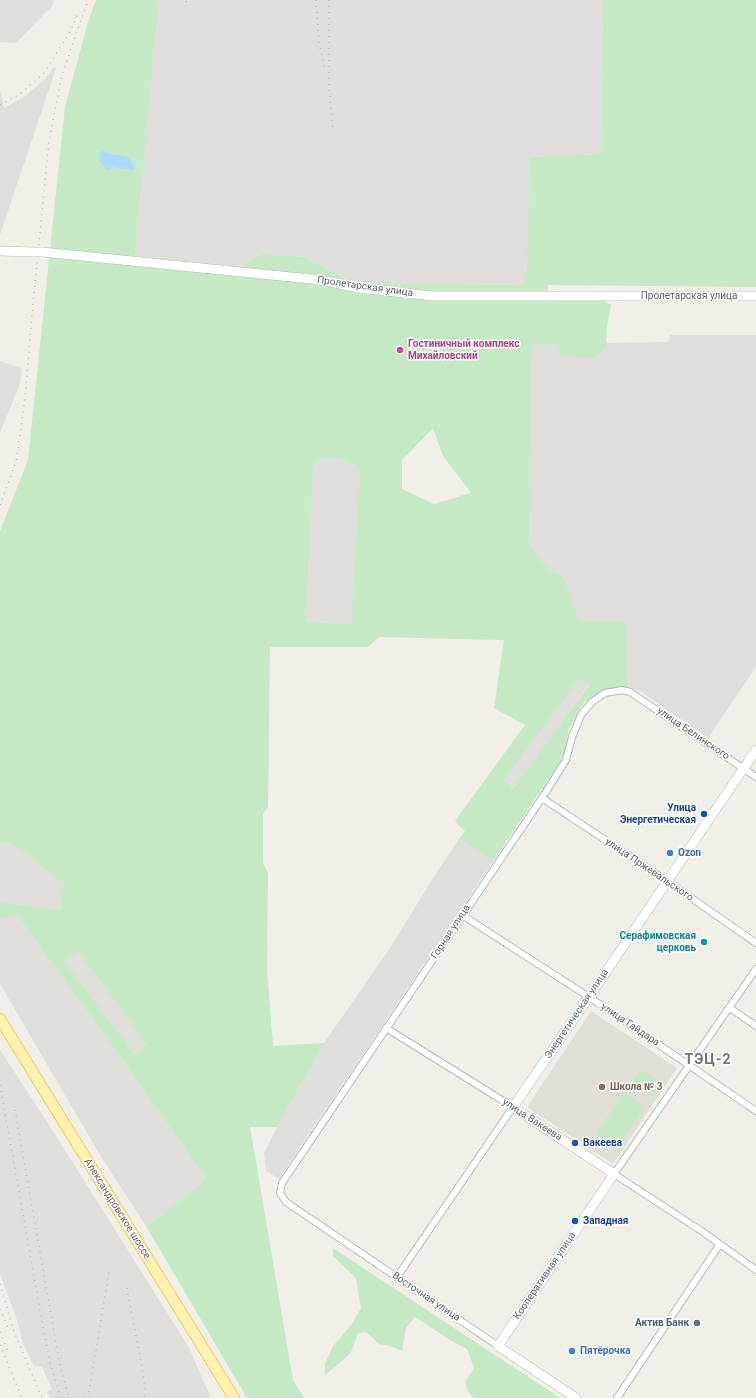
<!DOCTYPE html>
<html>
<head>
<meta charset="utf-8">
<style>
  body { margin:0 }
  canvas { display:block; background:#f1efe8 }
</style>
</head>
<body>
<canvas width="756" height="1398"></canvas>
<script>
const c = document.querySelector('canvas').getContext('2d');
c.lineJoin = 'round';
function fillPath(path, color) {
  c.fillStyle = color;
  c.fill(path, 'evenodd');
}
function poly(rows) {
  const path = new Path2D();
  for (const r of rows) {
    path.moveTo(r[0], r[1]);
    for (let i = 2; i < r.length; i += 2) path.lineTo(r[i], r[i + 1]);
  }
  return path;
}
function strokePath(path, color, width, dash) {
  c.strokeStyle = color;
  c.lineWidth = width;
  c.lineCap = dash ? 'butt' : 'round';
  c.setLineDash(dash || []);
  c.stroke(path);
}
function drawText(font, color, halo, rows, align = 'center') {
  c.font = font + ' Roboto,sans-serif';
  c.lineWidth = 3;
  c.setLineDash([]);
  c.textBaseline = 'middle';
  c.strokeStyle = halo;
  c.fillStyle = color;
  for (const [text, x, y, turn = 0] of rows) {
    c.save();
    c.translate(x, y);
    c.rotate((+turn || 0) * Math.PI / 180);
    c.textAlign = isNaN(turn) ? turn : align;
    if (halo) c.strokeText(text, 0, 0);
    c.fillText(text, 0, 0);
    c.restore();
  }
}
const industrial = poly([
  [0,0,54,0,52,6,16,43,0,42],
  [159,0,603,0,601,154,530,157,526,285,353,283,304,257,262,254,233,272,134,263],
  [53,68,56,68,0,235,0,91,4,108,24,97,45,79],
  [670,335,756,335,756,667,708,738,640,691,627,687,625,622,579,622,563,576,550,570,537,555,529,544,531,434,532,344,669,342],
  [0,361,22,369,19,387,0,432],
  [323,457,342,459,360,469,353,624,306,622,313,465],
  [579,678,589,684,514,789,504,780],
  [459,839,494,860,279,1179,266,1171,264,1153,277,1127,324,1043,390,948,433,878],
  [0,842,12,843,64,884,60,910,0,902],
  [17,913,125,1063,206,1179,161,1216,146,1226,100,1155,0,984,0,919],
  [78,950,148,1044,133,1054,64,961],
  [0,1050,46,1120,188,1346,211,1398,51,1398,47,1392,52,1389,42,1367,34,1366,23,1344,17,1320,0,1274]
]);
const education = poly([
  [591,1011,677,1068,613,1164,527,1107]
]);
const green = poly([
  [96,0,159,0,134,263,233,272,262,254,304,257,353,283,526,285,530,157,601,154,603,0,756,0,756,287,548,285,547,299,604,301,611,305,607,327,606,348,594,357,585,357,563,356,557,351,560,344,532,344,531,434,529,544,537,555,550,570,563,576,579,621,626,622,627,687,610,688,584,703,569,728,565,752,558,765,494,860,459,839,465,831,455,821,525,725,494,708,504,640,379,637,368,647,270,647,268,807,263,814,263,863,268,873,267,971,273,1046,324,1043,277,1127,250,1127,293,1380,304,1398,247,1398,146,1226,161,1216,206,1179,125,1063,17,914,0,919,0,902,60,910,64,884,12,843,0,842,0,531,28,460,65,107,88,22],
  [104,150,108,153,116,154,106,170,100,161,99,153],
  [433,428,443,456,471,493,434,504,402,489,402,460],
  [323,457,342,459,360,469,352,624,306,622,313,465],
  [579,679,589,685,513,789,504,780],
  [78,951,147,1044,134,1054,64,961],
  [641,1070,662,1083,654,1096,632,1082],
  [624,1093,645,1107,617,1148,596,1134],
  [333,1248,560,1398,474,1398,467,1390,465,1382,474,1368,467,1349,450,1340,415,1317,406,1328,402,1351,390,1346,379,1344,366,1332,358,1333,351,1352,341,1362,325,1375,325,1364,333,1346,352,1324,361,1308,356,1278,333,1256]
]);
const water = poly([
  [104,150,108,153,128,157,133,163,133,170,112,167,106,170,100,161,99,153]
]);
const street = poly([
  [542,798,667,881,756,943],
  [462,915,589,997,756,1111],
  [756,969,614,1174,703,1232,756,1270],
  [730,1008,756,1026],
  [386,1028,513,1107,397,1277],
  [498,1346,286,1202,280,1193,282,1183,542,798,566,760,572,737,581,715,592,702,605,693,622,690,630,692,756,777],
  [617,1398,720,1244]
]);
const secondary = poly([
  [0,251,34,252],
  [42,252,321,280,358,288,433,296,756,296],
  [576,1398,498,1346,614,1174,513,1107,589,997,756,750]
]);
const primary = poly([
  [0,1019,234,1398]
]);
const rail = poly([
  [316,0,319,42,325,71],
  [329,0,329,89,333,130],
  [186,2,186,0],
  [0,105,20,94,44,73,70,32,78,13],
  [0,505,16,462,25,399,33,304,49,141,62,75,88,0],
  [0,1085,43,1327,50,1362,61,1398],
  [15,1110,59,1360,69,1398],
  [0,1284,13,1329,42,1398],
  [127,1288,143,1372,145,1389,144,1398],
  [0,1309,9,1330],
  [0,1332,8,1351],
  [0,1345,22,1398],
  [88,1398,109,1272]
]);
const secondaryBridge = poly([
  [34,252,42,252]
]);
const markers = [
  [400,350,4,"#d1479c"],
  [704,814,4,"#1a4fb4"],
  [670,853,4,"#3f7fe0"],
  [704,942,4,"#0f9aa8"],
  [602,1087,4,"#8d6e63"],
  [575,1143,4,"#1a4fb4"],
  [575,1221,4,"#1a4fb4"],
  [697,1323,4,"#5c6f8a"],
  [572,1351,4,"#3f7fe0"]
];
const streetNames = [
  ["Пролетарская улица",365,287,8],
  ["Пролетарская улица",689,296],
  ["улица Белинского",693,734,34],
  ["улица Пржевальского",649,870,34],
  ["Горная улица",451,932,-57],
  ["Энергетическая улица",577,1014,-56],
  ["улица Гайдара",630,1025,34],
  ["улица Вакеева",532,1120,33],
  ["Александровское шоссе",117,1209,58],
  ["Кооперативная улица",545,1276,-56],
  ["Восточная улица",426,1297,34]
];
const hotelNames = [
  ["Гостиничный комплекс",408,344],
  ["Михайловский",408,356]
];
const transitNames = [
  ["Улица",696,808,"right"],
  ["Энергетическая",696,820,"right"],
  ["Вакеева",583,1143],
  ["Западная",583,1221]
];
const shopNames = [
  ["Ozon",678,853],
  ["Пятёрочка",580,1351]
];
const cultureNames = [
  ["Серафимовская",696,936],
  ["церковь",696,948]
];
const educationNames = [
  ["Школа № 3",610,1087]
];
const serviceNames = [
  ["Актив Банк",689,1323]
];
const districtNames = [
  ["ТЭЦ-2",708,1060]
];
fillPath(industrial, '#e0deda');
fillPath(education, '#e1ded6');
fillPath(green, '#c5e8c5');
fillPath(water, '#aadaff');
strokePath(street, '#b5b8bc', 8);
strokePath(secondary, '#b6babf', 10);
strokePath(primary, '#f2c960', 12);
strokePath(street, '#fff', 6);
strokePath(secondary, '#fff', 9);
strokePath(primary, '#fff2af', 10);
strokePath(rail, '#b6b7b8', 1.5, [1, 5]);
strokePath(secondaryBridge, '#b6babf', 10, []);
strokePath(secondaryBridge, '#fff', 9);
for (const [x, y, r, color] of markers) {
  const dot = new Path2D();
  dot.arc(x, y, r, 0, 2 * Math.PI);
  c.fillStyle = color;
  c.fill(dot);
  strokePath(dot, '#fff', 1.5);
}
drawText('10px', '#5f6368', '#fff', streetNames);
drawText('bold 10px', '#b23c85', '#fff', hotelNames, 'left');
drawText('bold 10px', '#164399', '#fff', transitNames, 'left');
drawText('bold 10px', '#366cbe', '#fff', shopNames, 'left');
drawText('bold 10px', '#0d838f', '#fff', cultureNames, 'right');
drawText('bold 10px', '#785e54', '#fff', educationNames, 'left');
drawText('bold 10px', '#4e5e75', '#fff', serviceNames, 'right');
c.letterSpacing = '1px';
drawText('bold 14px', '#70757a', '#fff', districtNames);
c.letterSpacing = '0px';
</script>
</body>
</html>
